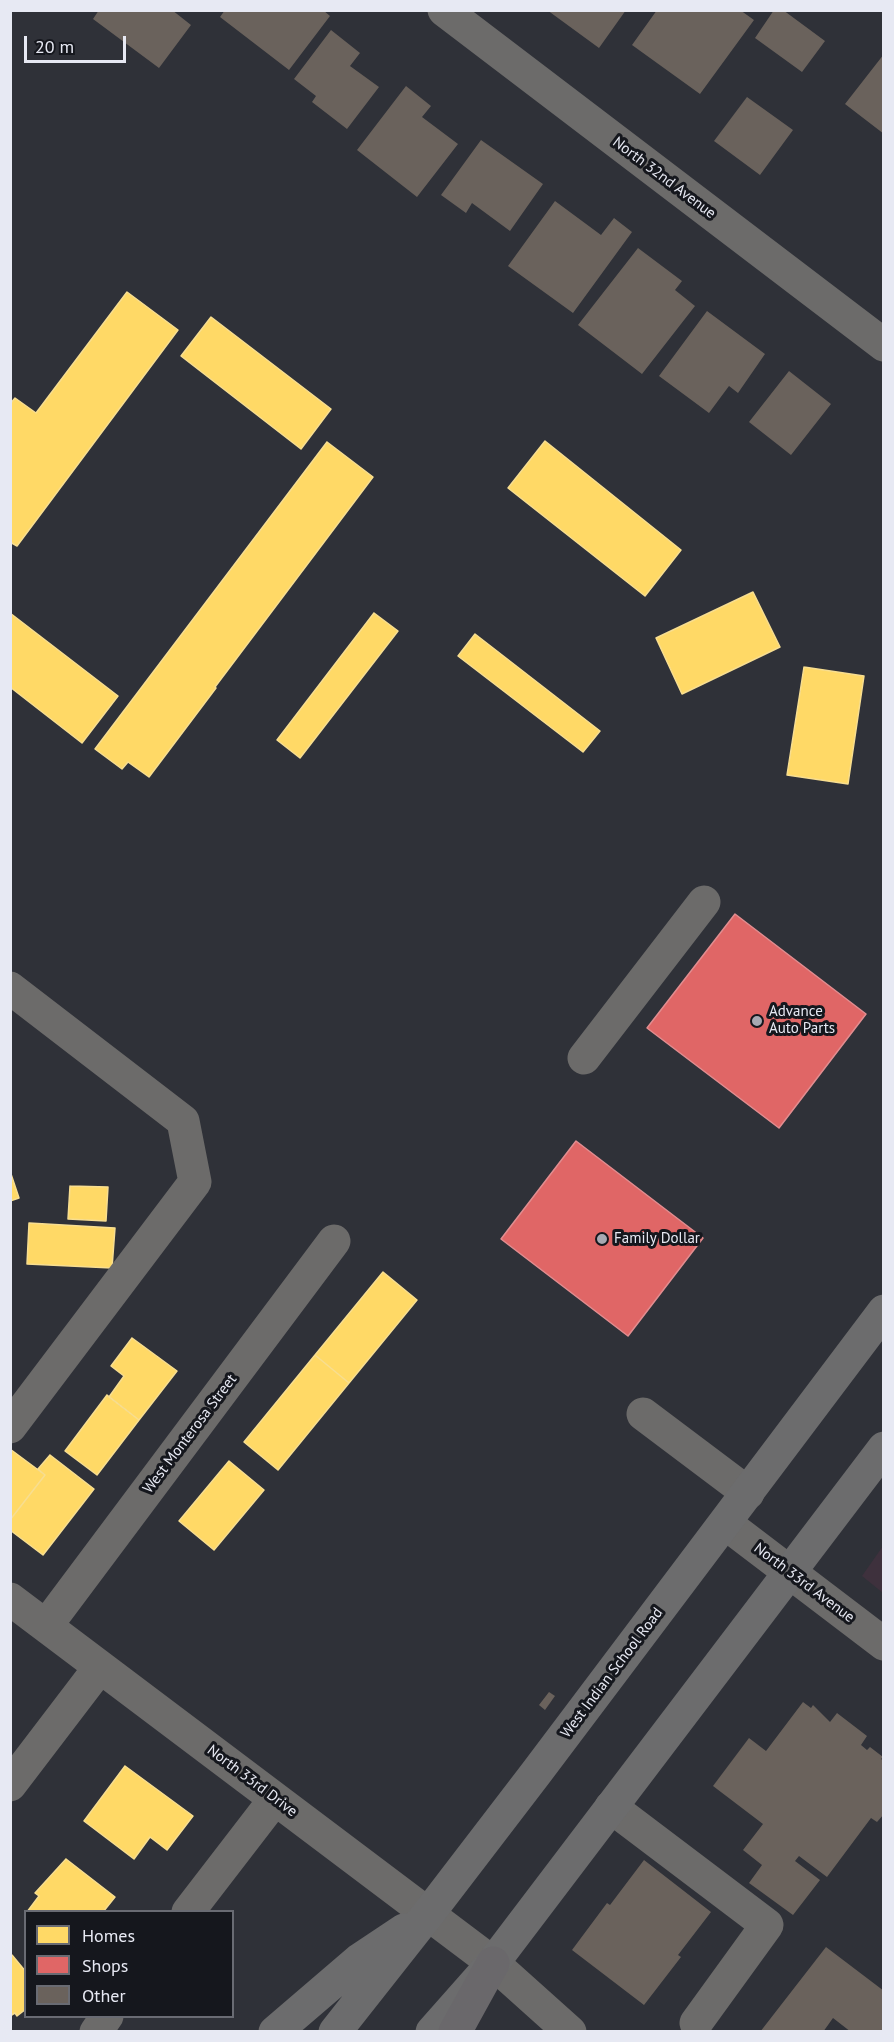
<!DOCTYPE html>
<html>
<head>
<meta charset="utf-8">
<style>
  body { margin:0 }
  #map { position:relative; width:894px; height:2042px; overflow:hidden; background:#2f3138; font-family:"PT Sans",sans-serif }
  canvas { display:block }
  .frame { position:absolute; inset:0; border:12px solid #e7e9f3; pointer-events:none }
  .legend { position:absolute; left:24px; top:1910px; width:210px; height:108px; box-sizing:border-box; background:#15171d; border:2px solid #696b73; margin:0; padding:8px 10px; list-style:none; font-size:18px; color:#e7e9f3 }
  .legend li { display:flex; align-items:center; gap:12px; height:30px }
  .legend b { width:30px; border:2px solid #696b73 }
  .scale { position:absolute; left:24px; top:36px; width:102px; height:27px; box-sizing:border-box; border:3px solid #e7e9f3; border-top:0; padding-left:8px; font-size:18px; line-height:21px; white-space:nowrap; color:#e7e9f3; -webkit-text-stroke:4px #15171d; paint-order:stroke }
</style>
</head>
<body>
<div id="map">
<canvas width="894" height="2042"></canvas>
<div class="frame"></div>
<ul class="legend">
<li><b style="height:16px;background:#ffd966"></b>Homes</li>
<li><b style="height:16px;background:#e06666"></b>Shops</li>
<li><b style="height:16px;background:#6a625c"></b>Other</li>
</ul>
<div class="scale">20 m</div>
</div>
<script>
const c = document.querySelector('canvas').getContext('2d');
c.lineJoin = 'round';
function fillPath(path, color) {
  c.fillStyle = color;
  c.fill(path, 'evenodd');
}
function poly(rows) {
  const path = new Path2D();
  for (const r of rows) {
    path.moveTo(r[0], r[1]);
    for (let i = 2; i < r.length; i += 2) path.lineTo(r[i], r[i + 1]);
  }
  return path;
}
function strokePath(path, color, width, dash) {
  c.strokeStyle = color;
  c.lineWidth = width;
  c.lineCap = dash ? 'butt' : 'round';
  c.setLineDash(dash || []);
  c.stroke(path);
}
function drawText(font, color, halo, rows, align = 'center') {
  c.font = font + ' "PT Sans",sans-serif';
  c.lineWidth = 6;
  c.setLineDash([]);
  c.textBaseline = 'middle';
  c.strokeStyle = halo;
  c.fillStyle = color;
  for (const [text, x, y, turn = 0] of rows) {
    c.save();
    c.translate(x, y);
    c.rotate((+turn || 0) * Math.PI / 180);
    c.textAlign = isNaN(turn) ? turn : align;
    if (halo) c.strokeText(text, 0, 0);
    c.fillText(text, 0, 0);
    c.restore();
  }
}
const commercial = poly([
  [883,1546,884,1593,883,1593,862,1576]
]);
const homes = poly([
  [127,292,178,330,17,546,10,542,10,404,15,398,36,413,127,292],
  [211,317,331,409,301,449,181,356,211,317],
  [545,441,681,550,645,596,508,488,545,441],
  [327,442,373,477,215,687,216,688,149,777,128,762,122,769,95,749,327,442],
  [753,592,780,647,682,694,656,638,753,592],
  [10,613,118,696,82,743,10,687,10,613],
  [374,613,398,631,300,758,277,740,374,613],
  [475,634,600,731,583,752,458,656,475,634],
  [804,667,864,676,848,784,787,775,804,667],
  [10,1171,19,1198,10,1201,10,1171],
  [70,1186,108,1187,106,1221,68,1219,70,1186],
  [29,1223,115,1228,112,1268,27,1264,29,1223],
  [383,1272,417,1300,349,1383,315,1355,383,1272],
  [132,1338,177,1371,139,1420,109,1397,124,1376,111,1366,132,1338],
  [315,1355,349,1383,278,1470,244,1442,315,1355],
  [107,1395,139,1420,97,1475,65,1451,107,1395],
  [10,1449,45,1475,10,1520,10,1449],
  [50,1455,94,1489,43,1555,10,1530,10,1520,45,1475,38,1469,50,1455],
  [229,1461,264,1490,214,1550,179,1521,229,1461],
  [125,1766,193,1816,167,1850,150,1837,134,1859,84,1821,125,1766],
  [66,1859,115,1897,103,1912,27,1912,39,1896,35,1893,66,1859],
  [12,1955,26,1972,26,2009,17,2016,15,2013,10,2016,10,1956,12,1955]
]);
const shops = poly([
  [735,914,866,1014,779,1128,647,1028,735,914],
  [576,1141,703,1238,628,1336,501,1239,576,1141]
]);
const building = poly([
  [99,10,172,10,191,25,159,68,93,19],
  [225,10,323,10,330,16,289,70,220,17],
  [547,10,626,10,599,48],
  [657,10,740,10,754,20,700,94,632,45],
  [774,10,783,10,825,41,802,72,755,38],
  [331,30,360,53,350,66,379,87,347,129,312,102,316,96,294,79],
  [884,54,884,134,845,104],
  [406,86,431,106,422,117,458,144,417,197,357,150],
  [747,97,793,130,760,175,714,141],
  [481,140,543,184,510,231,472,203,466,213,441,195],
  [555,201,601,235,614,218,632,232,573,313,508,266],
  [638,248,682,281,675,290,695,306,642,374,578,325],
  [707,311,765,354,738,393,729,386,709,413,659,376],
  [789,371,831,404,791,455,749,422],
  [549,1692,555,1696,545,1710,539,1705],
  [803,1702,811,1708,813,1705,830,1722,837,1713,867,1736,861,1745,867,1750,870,1747,883,1757,881,1759,884,1761,884,1814,877,1822,871,1818,827,1877,799,1856,795,1861,820,1880,793,1915,749,1883,762,1865,743,1850,763,1824,713,1786,749,1738,766,1751],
  [644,1860,711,1912,678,1955,681,1957,644,2005,572,1950,607,1903,610,1905],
  [826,1947,884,1991,884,2032,851,2032,833,2018,823,2032,760,2032]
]);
const minor = poly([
  [444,10,884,345],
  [10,988,183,1121,195,1182,10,1427],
  [584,1058,704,902],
  [643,1414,748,1493],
  [725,1523,884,1644],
  [10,1599,493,1963,570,2032],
  [46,1626,334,1241],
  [10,1785,100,1667],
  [611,1807,767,1925,696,2023],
  [188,1912,275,1799],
  [96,2032,107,2016]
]);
const major = poly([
  [275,2032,359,1960,404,1930],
  [335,2032,428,1914,536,1773,884,1311],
  [432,2032,493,1963,884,1448]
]);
const highway = poly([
  [455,2032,493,1963]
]);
const markers = [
  [757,1021,6,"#a7a9b2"],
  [602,1239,6,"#a7a9b2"]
];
const streetNames = [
  ["North 32nd Avenue",664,178,37],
  ["West Monterosa Street",190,1434,-53],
  ["North 33rd Avenue",804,1583,37],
  ["West Indian School Road",612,1673,-53],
  ["North 33rd Drive",252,1781,37]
];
const poiNames = [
  ["Advance",769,1012],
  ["Auto Parts",769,1029],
  ["Family Dollar",614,1239]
];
fillPath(commercial, '#3e313d');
fillPath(homes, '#ffd966');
strokePath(homes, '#f8de90', 1.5);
fillPath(shops, '#e06666');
strokePath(shops, '#e28d90', 1.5);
fillPath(building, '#6a625c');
strokePath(minor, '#6c6b6a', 33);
strokePath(major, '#6c6c6d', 33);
strokePath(highway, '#6a686b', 33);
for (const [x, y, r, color] of markers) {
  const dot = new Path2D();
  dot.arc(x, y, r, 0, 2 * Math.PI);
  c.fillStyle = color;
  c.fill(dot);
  strokePath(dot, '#15171d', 2);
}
drawText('15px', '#e7e9f3', '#15171d', streetNames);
drawText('15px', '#e7e9f3', '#15171d', poiNames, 'left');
</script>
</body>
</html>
